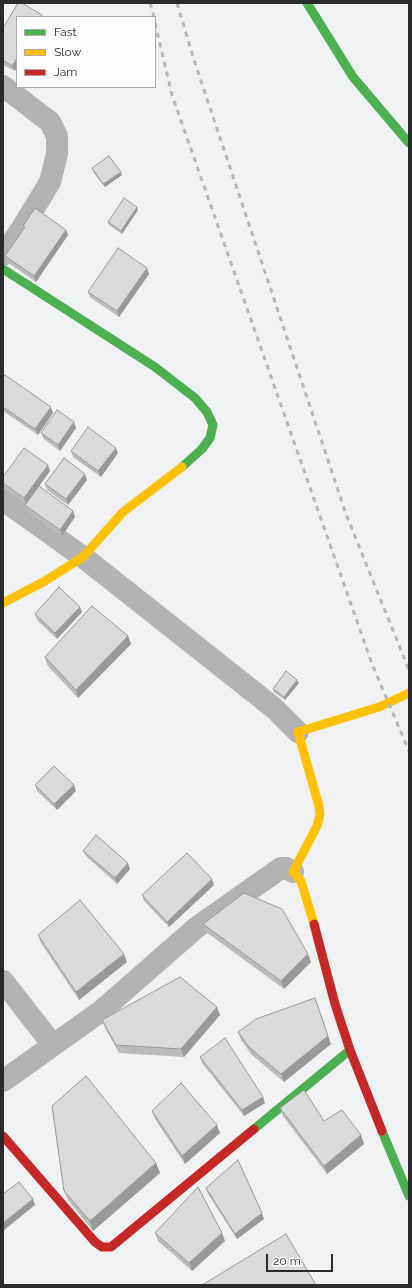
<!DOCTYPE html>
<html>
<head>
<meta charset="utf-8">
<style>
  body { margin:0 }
  #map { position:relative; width:412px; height:1288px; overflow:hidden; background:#f0f1f2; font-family:Raleway,sans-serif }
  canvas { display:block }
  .frame { position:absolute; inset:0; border:4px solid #292a2b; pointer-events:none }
  .legend { position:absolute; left:16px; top:16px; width:140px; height:72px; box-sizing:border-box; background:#fefeff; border:1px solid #a9a9aa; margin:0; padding:5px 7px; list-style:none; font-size:12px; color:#292a2b }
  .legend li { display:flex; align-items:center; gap:8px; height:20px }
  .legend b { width:20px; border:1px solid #a9a9aa }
  .scale { position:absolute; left:266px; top:1254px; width:67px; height:18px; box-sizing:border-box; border:2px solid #292a2b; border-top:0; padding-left:5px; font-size:12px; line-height:14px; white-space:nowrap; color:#292a2b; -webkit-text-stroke:3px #fefeff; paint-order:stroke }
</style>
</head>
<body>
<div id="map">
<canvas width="412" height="1288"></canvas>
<div class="frame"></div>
<ul class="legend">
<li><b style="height:5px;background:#4caf50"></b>Fast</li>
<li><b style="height:5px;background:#ffc107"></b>Slow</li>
<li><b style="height:5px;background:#c62828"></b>Jam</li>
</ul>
<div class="scale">20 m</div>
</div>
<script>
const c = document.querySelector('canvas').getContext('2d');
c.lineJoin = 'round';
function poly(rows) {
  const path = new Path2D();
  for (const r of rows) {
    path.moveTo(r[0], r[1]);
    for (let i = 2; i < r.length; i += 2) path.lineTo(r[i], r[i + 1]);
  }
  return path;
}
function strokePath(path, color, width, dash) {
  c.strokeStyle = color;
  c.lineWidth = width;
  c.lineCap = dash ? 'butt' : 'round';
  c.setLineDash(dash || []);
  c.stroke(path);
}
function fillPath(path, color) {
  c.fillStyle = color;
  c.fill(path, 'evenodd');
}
const street = poly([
  [3,86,50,122,57,136,57,154,50,182,22,228,3,255],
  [3,500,83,557,274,708,298,732],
  [3,981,53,1045],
  [3,1081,101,1011,197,927,281,868,286,868,293,872]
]);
const fast = poly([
  [307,3,353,77,409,143],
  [3,269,155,367,195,398,207,412,213,425,210,438,202,449,182,467],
  [254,1129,350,1050],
  [382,1131,409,1196]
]);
const slow = poly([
  [3,603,45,581,83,557,123,512,182,467],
  [314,924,301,881,293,872,317,826,320,815,319,806,298,732,379,707,409,693]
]);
const jam = poly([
  [314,924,335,1004,350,1050,382,1131],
  [3,1136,95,1242,102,1247,111,1247,254,1129]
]);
const rail = poly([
  [150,3,154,17],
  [177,3,194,60,346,514,409,670],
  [155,23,172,95,372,664,409,751]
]);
const wall = poly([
  [3,28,15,71,3,65],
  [92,168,122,175,105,187,93,172],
  [138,210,122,234,109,225,108,222],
  [23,226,66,230,68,235,36,282,7,262,5,256,24,229],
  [149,274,119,317,90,297,88,292],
  [3,377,53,413,38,435,3,411],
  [76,428,60,451,44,439,41,433],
  [71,451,118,453,101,477,73,457],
  [50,471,39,486,73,511,75,517,62,536,27,511,25,505,26,504,3,488,3,477],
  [87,480,68,505,47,490,45,484],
  [80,607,82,612,57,639,37,620,35,614],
  [128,636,131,644,78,698,47,665,45,657],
  [299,683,285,700,274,692,273,689],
  [35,785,76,791,57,810,37,791],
  [83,851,130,869,117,884,86,856],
  [214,885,169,927,144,901,142,895],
  [203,924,311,962,284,989,206,932],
  [38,935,127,962,79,1000,41,943],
  [220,1015,184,1057,119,1053,105,1028,102,1020],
  [238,1032,331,1044,284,1082,252,1055,241,1040],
  [200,1057,265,1103,244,1116,202,1063],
  [280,1108,324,1121,361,1135,364,1144,327,1174,283,1116],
  [152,1111,220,1133,185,1164,155,1119],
  [156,1163,160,1173,93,1231,68,1200,64,1191],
  [206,1188,264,1219,237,1239,208,1194],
  [155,1233,225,1241,192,1271,158,1241]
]);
const shadedWall = poly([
  [17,58,17,67,15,71,12,66],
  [121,172,122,175,105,187,103,184],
  [137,207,138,210,122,234,121,231],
  [66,230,68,235,36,282,34,276],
  [147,268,149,274,119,317,117,311],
  [51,407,53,413,38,435,35,429],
  [74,422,76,428,60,451,58,445],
  [116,448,118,453,101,477,98,471],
  [48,465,50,471,26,504,24,498],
  [85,474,87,480,68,505,66,499],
  [73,511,75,517,62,536,60,530],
  [80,607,82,612,57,639,55,633],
  [128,636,131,644,78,698,76,690],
  [297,680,299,683,285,700,284,697],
  [74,785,76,791,57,810,54,804],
  [128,863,130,869,117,884,115,878],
  [212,879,214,885,169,927,167,922],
  [124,954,127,962,79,1000,76,992],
  [308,954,311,962,284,989,281,981],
  [315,998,331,1044,284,1082,281,1074],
  [217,1007,220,1015,184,1057,181,1049],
  [263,1097,265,1103,244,1116,242,1110],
  [217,1125,220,1133,185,1164,182,1156],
  [361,1135,364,1144,327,1174,324,1166],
  [156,1163,160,1173,93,1231,90,1221],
  [33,1199,35,1205,3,1231,3,1223],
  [262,1213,264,1219,237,1239,235,1234],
  [222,1233,225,1241,192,1271,189,1263]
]);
const building = poly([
  [18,3,22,3,42,15,41,17,17,17,17,58,12,66,3,60,3,28,18,3],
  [109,156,121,172,103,184,92,168,109,156],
  [124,198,137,207,121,231,108,222,124,198],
  [35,208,66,230,34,276,5,256,25,227,23,226,35,208],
  [118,248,147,268,117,311,88,292,118,248],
  [5,375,51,407,35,429,3,407,3,377,5,375],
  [57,410,74,422,58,445,41,433,57,410],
  [88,427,116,448,98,471,71,451,88,427],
  [24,448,48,465,24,498,3,483,3,477,24,448],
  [64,458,85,474,66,499,45,484,64,458],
  [39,486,73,511,60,530,25,505,39,486],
  [59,587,80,607,55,633,35,614,59,587],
  [92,606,128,636,76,690,45,657,92,606],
  [286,671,297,680,284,697,273,689,286,671],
  [54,766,74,785,54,804,35,785,54,766],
  [96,835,128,863,115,878,83,851,96,835],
  [187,853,212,879,167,922,142,895,187,853],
  [244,893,282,909,308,954,281,981,203,924,244,893],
  [80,900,124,954,76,992,38,935,80,900],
  [180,977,217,1007,181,1049,116,1045,102,1020,180,977],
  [315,998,328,1036,281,1074,249,1047,238,1032,256,1019,315,998],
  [225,1038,263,1097,242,1110,200,1057,225,1038],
  [86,1076,156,1163,90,1221,64,1191,52,1106,86,1076],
  [181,1083,217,1125,182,1156,152,1111,181,1083],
  [304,1090,324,1121,342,1110,361,1135,324,1166,280,1108,304,1090],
  [238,1160,262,1213,235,1234,206,1188,238,1160],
  [19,1182,33,1199,3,1223,3,1194,19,1182],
  [198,1187,222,1233,189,1263,155,1233,198,1187],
  [286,1234,316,1285,202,1285,286,1234]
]);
strokePath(street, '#b2b2b2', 22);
strokePath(fast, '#4caf50', 9);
strokePath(slow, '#ffc107', 9);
strokePath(jam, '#c62828', 9);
strokePath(rail, '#b5b6b6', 3, [5, 5]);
fillPath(wall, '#bbb');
fillPath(shadedWall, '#989999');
fillPath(building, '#d9dada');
strokePath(building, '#989999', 1);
</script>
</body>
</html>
